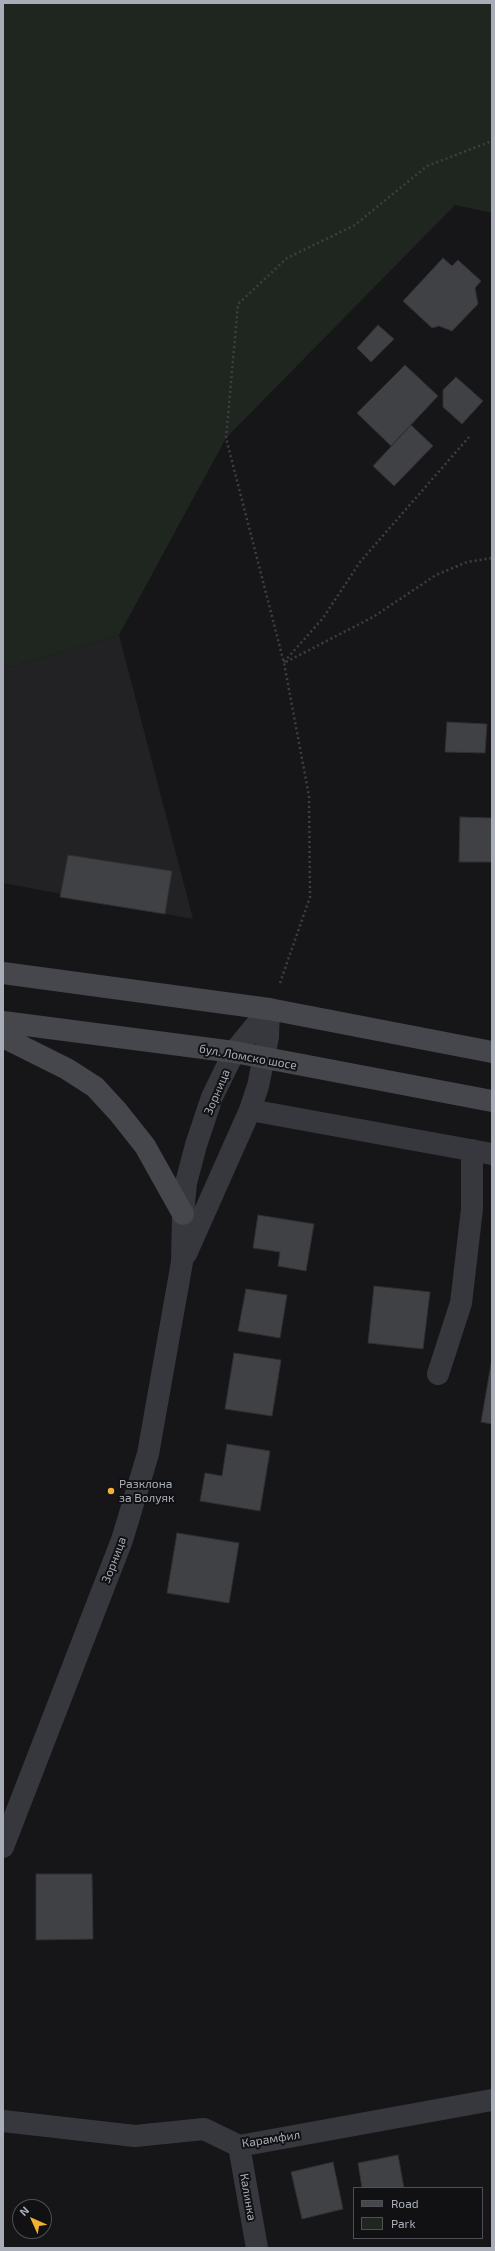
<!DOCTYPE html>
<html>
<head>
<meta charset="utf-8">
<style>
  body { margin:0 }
  #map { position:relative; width:495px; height:2251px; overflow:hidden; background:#161618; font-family:"Exo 2",sans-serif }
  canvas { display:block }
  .frame { position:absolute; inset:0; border:4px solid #a8adb8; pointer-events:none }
  .legend { position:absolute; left:353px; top:2187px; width:130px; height:52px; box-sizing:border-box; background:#111113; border:1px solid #4d4f55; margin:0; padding:5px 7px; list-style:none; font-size:12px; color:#a8adb8 }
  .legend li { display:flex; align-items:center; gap:8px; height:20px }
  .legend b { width:20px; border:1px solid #4d4f55 }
  .north { position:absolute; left:12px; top:2199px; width:40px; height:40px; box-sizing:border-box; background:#111113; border:1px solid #4d4f55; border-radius:50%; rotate:315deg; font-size:11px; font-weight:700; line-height:16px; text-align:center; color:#a8adb8 }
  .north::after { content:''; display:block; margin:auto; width:14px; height:18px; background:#f2b134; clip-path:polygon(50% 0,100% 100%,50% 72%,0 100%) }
</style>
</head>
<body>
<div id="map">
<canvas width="495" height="2251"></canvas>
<div class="frame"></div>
<ul class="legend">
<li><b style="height:5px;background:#45474d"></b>Road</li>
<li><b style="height:11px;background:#1e261f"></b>Park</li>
</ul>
<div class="north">N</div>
</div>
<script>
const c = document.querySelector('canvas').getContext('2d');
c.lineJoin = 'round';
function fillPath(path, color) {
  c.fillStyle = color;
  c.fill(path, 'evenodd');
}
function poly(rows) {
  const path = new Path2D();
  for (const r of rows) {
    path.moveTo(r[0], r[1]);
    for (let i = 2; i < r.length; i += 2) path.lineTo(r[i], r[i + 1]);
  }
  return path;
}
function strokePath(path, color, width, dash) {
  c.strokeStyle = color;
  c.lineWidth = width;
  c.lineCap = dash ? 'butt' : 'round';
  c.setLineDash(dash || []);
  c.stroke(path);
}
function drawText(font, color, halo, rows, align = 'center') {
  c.font = font + ' "Exo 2",sans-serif';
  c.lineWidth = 4;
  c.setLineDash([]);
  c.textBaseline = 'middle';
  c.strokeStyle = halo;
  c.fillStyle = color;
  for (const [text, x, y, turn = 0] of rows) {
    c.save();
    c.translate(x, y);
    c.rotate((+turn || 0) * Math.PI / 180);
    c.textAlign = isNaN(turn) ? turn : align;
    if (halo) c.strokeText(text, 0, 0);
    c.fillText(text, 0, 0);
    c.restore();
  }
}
const built = poly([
  [119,635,193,919,3,883,3,669]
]);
const green = poly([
  [3,3,492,3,492,213,455,205,226,438,119,635,3,669]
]);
const building = poly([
  [443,258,452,266,458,260,481,281,475,288,478,304,452,331,439,326,432,328,403,301,443,258],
  [378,325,394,339,371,362,357,348,378,325],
  [405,365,438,396,391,446,357,413,405,365],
  [456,377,483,401,462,424,443,407,443,390,456,377],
  [411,425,433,446,394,486,373,466,411,425],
  [447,722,487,724,485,753,445,752,447,722],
  [460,817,492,818,492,862,459,862,460,817],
  [68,855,172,871,165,914,60,897,68,855],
  [258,1215,314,1224,306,1271,278,1266,280,1252,253,1248,258,1215],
  [374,1286,430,1292,423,1349,368,1343,374,1286],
  [246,1289,287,1295,280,1338,238,1331,246,1289],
  [234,1353,281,1360,272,1416,225,1409,234,1353],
  [491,1364,492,1365,492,1424,481,1422,491,1364],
  [227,1444,270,1451,260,1511,200,1501,205,1473,222,1476,227,1444],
  [177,1533,239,1543,229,1603,167,1593,177,1533],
  [36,1874,92,1874,93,1939,36,1940,36,1874],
  [398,2155,404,2188,362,2188,358,2163,398,2155],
  [333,2162,343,2209,302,2219,291,2172,333,2162]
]);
const path = poly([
  [284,662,323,618,360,562,469,437],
  [286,662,373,617,436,575,467,562,492,558],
  [280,983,310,897,309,796,284,663,226,438,238,304,287,258,355,225,427,166,492,141]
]);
const minor = poly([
  [250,1110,492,1154],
  [438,1374,461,1303,472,1209,472,1150],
  [3,2121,135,2136,204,2129,239,2146,492,2100],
  [239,2146,257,2248]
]);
const tertiary = poly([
  [186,1254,250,1110,258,1086,268,1037,269,1009],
  [3,1847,122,1540,148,1454,182,1262,183,1214,186,1183,196,1145,212,1097,234,1052,269,1009]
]);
const secondary = poly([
  [3,973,269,1009,492,1052],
  [3,1022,234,1052,492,1101],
  [3,1037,67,1069,95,1087,118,1112,145,1146,183,1214]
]);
const markers = [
  [111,1491,4,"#f2b134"]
];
const streetNames = [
  ["бул. Ломско шосе",248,1057,10],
  ["Зорница",217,1092,-67],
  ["Зорница",114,1560,-69],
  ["Карамфил",271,2139,-9],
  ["Калинка",248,2197,80]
];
const poiNames = [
  ["Разклона",119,1484],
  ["за Волуяк",119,1498]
];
fillPath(built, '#222225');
fillPath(green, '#1e261f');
fillPath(building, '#404145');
strokePath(building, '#303034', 1);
strokePath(path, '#3d3f44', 2.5, [2, 3]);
strokePath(minor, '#37383d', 22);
strokePath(tertiary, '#37383d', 22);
strokePath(secondary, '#45474d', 22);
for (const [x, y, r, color] of markers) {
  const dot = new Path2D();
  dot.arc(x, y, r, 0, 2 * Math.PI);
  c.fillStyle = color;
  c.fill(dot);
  strokePath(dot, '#111113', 1.5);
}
drawText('12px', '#a8adb8', '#111113', streetNames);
drawText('12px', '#a8adb8', '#111113', poiNames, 'left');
</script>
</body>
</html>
